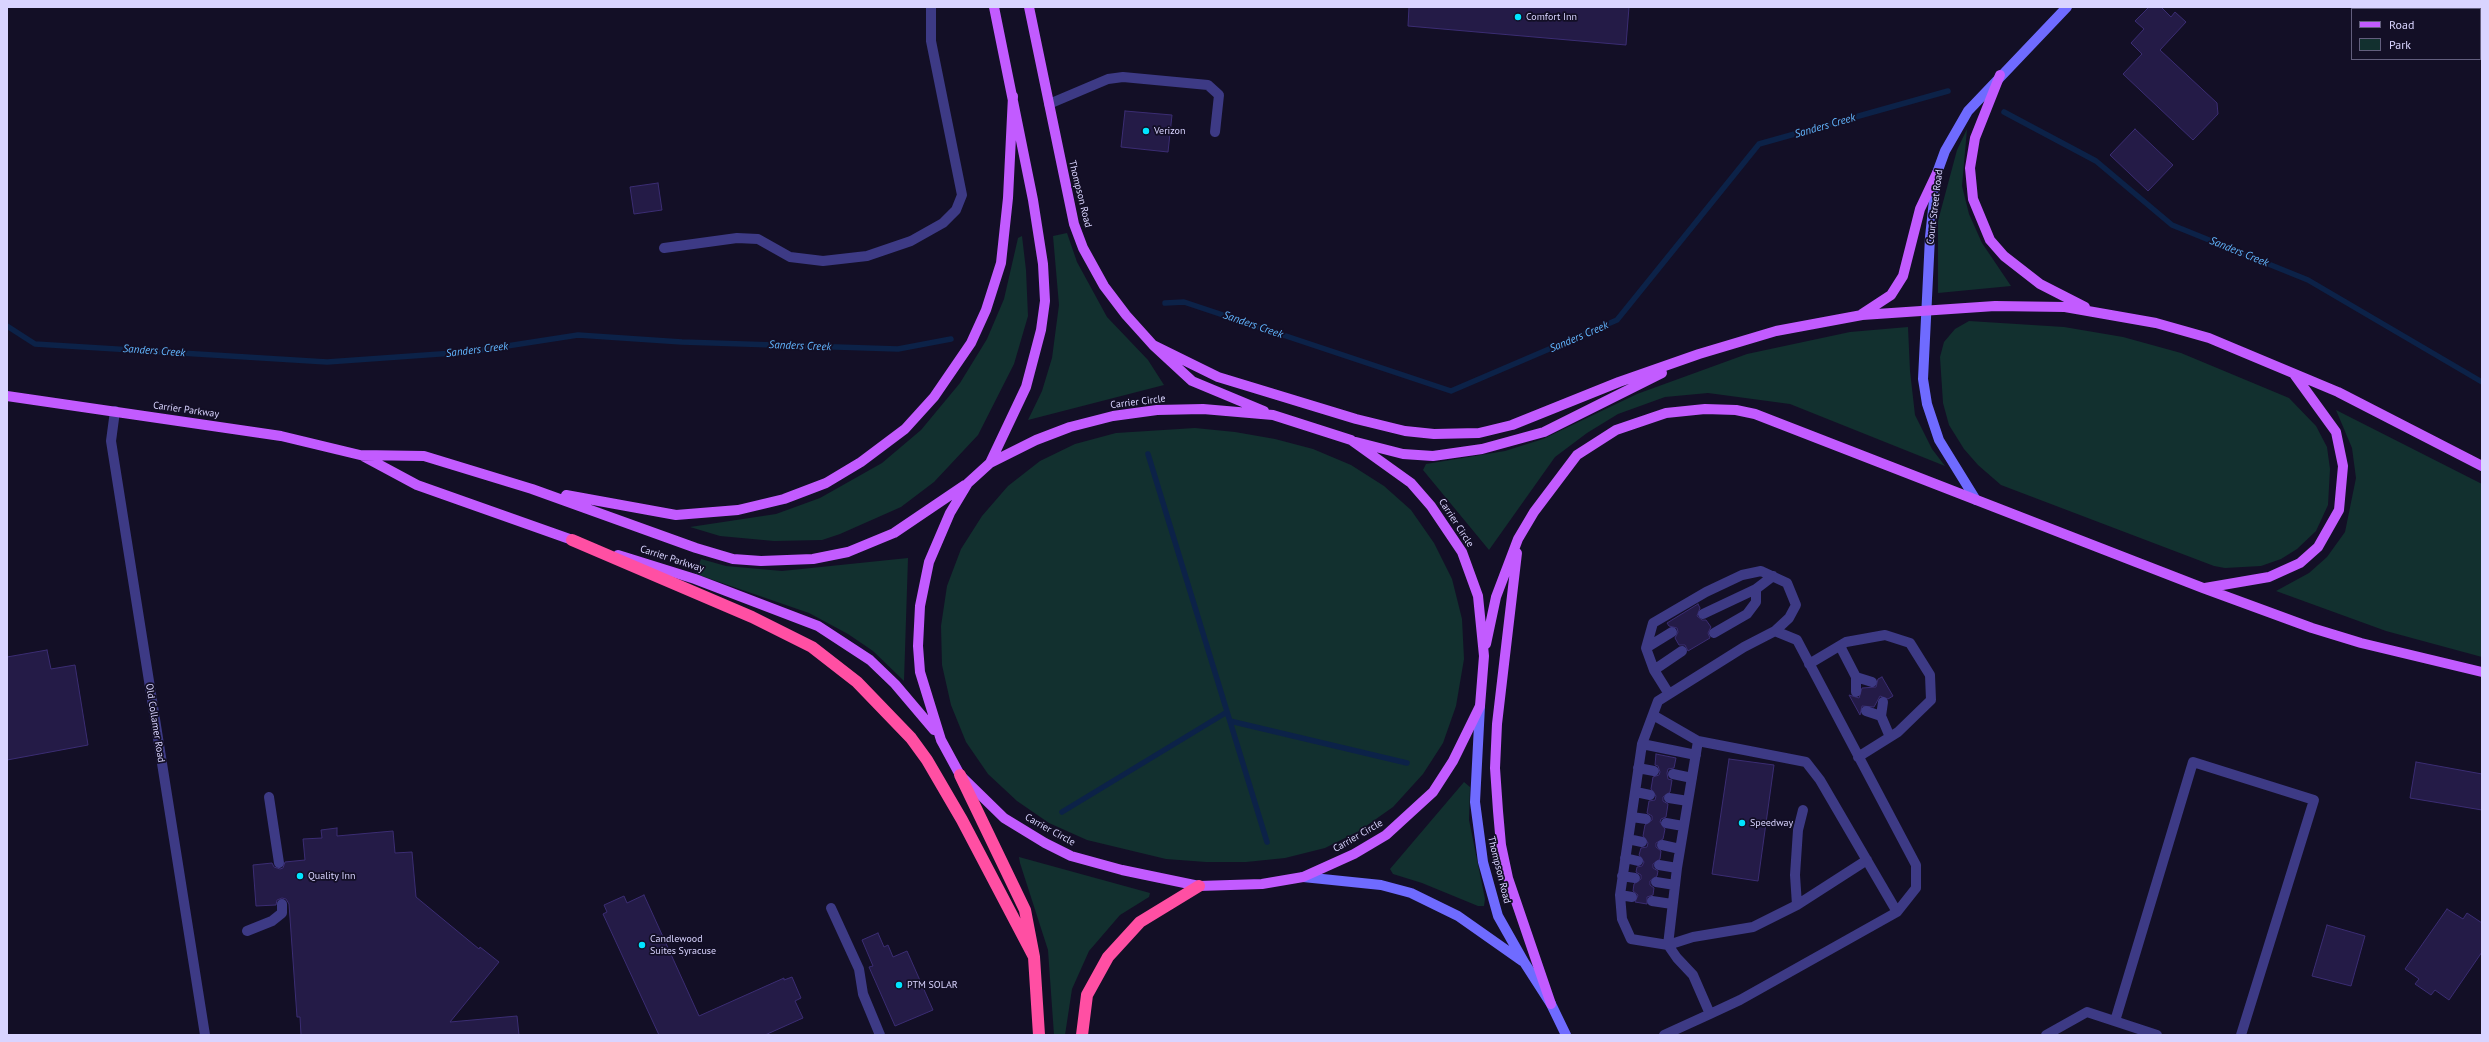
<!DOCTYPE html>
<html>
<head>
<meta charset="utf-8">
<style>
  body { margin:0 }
  #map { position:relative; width:2489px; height:1042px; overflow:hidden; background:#130f26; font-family:"PT Sans",sans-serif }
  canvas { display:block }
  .frame { position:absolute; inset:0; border:8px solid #d9d4ff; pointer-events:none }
  .legend { position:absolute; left:2351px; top:8px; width:130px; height:52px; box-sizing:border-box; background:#130f26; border:1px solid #625e7d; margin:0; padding:5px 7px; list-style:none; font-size:12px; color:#d9d4ff }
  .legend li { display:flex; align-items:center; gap:8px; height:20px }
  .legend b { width:20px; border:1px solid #625e7d }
</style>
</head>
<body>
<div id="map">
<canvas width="2489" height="1042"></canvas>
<div class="frame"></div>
<ul class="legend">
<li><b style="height:5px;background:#c25bff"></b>Road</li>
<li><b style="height:11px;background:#12302f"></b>Park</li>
</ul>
</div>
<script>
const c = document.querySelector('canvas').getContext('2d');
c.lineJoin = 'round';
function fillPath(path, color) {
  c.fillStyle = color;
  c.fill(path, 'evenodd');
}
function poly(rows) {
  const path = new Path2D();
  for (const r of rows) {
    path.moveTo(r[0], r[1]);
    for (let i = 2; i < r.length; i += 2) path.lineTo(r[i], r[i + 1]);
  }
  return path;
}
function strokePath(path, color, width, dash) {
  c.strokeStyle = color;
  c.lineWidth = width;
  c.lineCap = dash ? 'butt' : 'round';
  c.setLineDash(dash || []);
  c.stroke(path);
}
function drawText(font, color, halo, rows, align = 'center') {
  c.font = font + ' "PT Sans",sans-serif';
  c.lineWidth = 3.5;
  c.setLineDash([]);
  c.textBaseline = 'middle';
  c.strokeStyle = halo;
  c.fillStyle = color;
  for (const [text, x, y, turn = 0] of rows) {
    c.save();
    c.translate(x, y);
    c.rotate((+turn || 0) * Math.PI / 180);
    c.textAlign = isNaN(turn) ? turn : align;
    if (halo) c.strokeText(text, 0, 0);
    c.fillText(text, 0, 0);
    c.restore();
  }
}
const green = poly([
  [1967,129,1962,186,1969,214,1982,243,2011,286,1938,293,1938,221,1957,150],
  [1067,233,1077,262,1107,317,1148,360,1164,385,1028,420,1042,391,1052,358,1059,305,1053,236],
  [1022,236,1026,270,1028,316,1014,364,978,435,934,482,901,507,840,534,822,540,774,541,720,536,690,527,776,514,820,498,882,463,921,430,960,383,987,339,1004,299,1018,238],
  [1969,321,2064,327,2123,337,2181,353,2289,398,2316,426,2327,447,2330,469,2328,505,2316,531,2297,549,2281,559,2261,566,2225,568,2214,566,2001,485,1978,465,1964,449,1949,425,1943,403,1940,357,1944,342,1955,329],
  [1908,327,1910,371,1915,415,1932,449,1945,466,1790,404,1708,393,1665,397,1618,414,1587,433,1555,457,1489,550,1423,470,1426,464,1505,451,1543,439,1637,394,1747,354,1850,332],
  [2336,410,2482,484,2482,657,2386,631,2276,591,2309,573,2327,557,2345,532,2356,478,2352,448],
  [1195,428,1235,432,1275,439,1313,449,1351,465,1384,486,1411,510,1434,543,1452,579,1462,619,1464,659,1456,706,1443,743,1423,774,1393,807,1359,831,1325,848,1285,858,1246,862,1206,862,1166,859,1087,840,1049,823,1017,801,988,774,966,742,951,705,942,665,941,626,947,586,961,549,982,516,1008,486,1040,461,1075,444,1116,433],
  [908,558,904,681,873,651,848,634,809,613,696,574,701,559,726,566,782,571],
  [1464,782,1470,787,1469,820,1485,899,1484,906,1478,906,1422,883,1393,874,1390,869],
  [1019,857,1150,893,1149,897,1120,915,1089,951,1072,989,1065,1035,1054,1035,1048,950,1020,863]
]);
const stream = poly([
  [2004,112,2096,161,2172,225,2308,280,2482,382],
  [1165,303,1184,302,1451,391,1617,320,1759,144,1948,91],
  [7,326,35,344,327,362,468,352,578,335,682,342,898,349,951,339],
  [1148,454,1267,842],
  [1230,721,1407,763],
  [1062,812,1227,712]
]);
const building = poly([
  [1409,7,1629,7,1626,45,1408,26,1409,7],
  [2149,7,2161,7,2171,17,2175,12,2186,22,2160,50,2217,103,2218,114,2193,140,2123,74,2142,54,2131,43,2144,29,2135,21,2149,7],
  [1125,111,1172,115,1168,152,1121,147,1125,111],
  [2135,129,2173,165,2148,191,2110,155,2135,129],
  [658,183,662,210,634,214,630,187,658,183],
  [1698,604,1700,608,1697,616,1702,620,1706,620,1711,627,1708,633,1710,638,1688,651,1685,645,1679,645,1675,638,1678,632,1677,628,1669,626,1667,623,1698,604],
  [47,650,51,669,75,665,88,745,7,760,7,657,47,650],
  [1882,677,1893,696,1888,699,1880,696,1874,707,1862,706,1860,715,1849,695,1859,698,1862,688,1876,687,1878,679,1882,677],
  [1656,754,1676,758,1674,768,1668,769,1667,773,1668,779,1672,780,1670,792,1663,797,1663,801,1668,804,1666,817,1661,819,1660,822,1665,829,1663,839,1656,843,1656,847,1661,851,1660,859,1653,864,1653,868,1658,871,1657,876,1650,881,1650,885,1654,888,1653,895,1647,897,1647,904,1635,902,1638,895,1633,891,1634,884,1641,879,1641,875,1636,872,1637,867,1642,866,1644,862,1639,855,1641,848,1647,847,1648,843,1643,836,1645,825,1652,820,1652,816,1647,813,1649,801,1655,800,1656,796,1651,789,1653,777,1659,775,1660,772,1658,766,1655,765,1656,754],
  [1729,759,1774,765,1758,881,1712,874,1729,759],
  [2416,762,2482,774,2482,810,2410,798,2416,762],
  [337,828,337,836,393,831,395,853,412,852,416,897,479,949,480,947,499,962,450,1022,517,1016,519,1035,301,1035,300,1017,297,1017,289,904,286,899,282,898,277,900,276,905,256,906,253,865,272,863,274,867,280,869,283,868,285,862,305,860,303,839,322,838,321,830,337,828],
  [644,895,699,1016,784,978,784,980,792,977,801,998,795,1001,803,1018,765,1035,659,1035,603,914,607,912,604,905,624,896,627,903,644,895],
  [2447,909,2463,919,2467,913,2482,923,2482,952,2449,1000,2435,990,2431,995,2415,984,2419,979,2405,969,2447,909],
  [2327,925,2365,936,2351,986,2312,976,2327,925],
  [878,933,884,947,888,945,893,957,907,951,933,1010,895,1026,869,967,873,966,862,940,878,933]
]);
const lane = poly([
  [1049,104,1108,79,1123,77,1208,85,1219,95,1215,132],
  [664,248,737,238,758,239,790,257,823,261,867,256,911,241,943,223,956,210,962,195,931,41,931,7],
  [1703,614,1756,589,1773,576],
  [1714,633,1747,614,1756,602,1756,589],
  [1840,646,1856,677],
  [1646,648,1672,632],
  [1809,664,1846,642,1885,635,1910,643,1930,675,1931,700,1898,732,1858,757],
  [1654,670,1682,651],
  [1856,692,1856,677,1872,682],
  [1669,694,1654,670,1646,648,1653,623,1706,592,1742,575,1761,571,1787,583,1796,605,1789,618,1775,631],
  [1883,702,1881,716,1890,737],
  [1866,711,1881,716],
  [1653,715,1698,741,1806,762,1820,780,1897,912],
  [1698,741,1677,868,1668,945,1693,937,1753,927,1797,905,1867,860],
  [1642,744,1696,755],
  [1638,768,1654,771],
  [1673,774,1692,778],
  [1636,792,1650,795],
  [269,797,279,863],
  [1669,798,1688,801],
  [1632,817,1646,819],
  [1666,823,1683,826],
  [1628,839,1642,842],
  [1662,845,1680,849],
  [1625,858,1638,861],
  [1659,865,1677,868],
  [1622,876,1635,878],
  [1656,882,1675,885],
  [1620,895,1632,897],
  [1652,901,1672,904],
  [1797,905,1795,875,1798,830,1803,810],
  [831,908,859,969,863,994,880,1035],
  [247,931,272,921,282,913,282,904],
  [2115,1021,2193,762,2314,800,2241,1035],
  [1664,1035,1710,1014,1740,1000,1897,912,1916,888,1916,865,1797,640,1775,631,1744,647,1658,701,1642,744,1620,895,1622,919,1631,939,1668,945,1677,958,1693,975,1710,1014],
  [2046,1035,2087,1012,2157,1035]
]);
const street = poly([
  [115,411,111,441,205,1035]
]);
const secondary = poly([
  [1976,500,1939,440,1927,404,1923,379,1930,237,1937,173,1945,151,1968,111,2067,7],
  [1480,706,1475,802,1483,862,1498,916,1524,962,1551,1004,1566,1035],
  [1303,877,1381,885,1411,893,1458,916,1522,961]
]);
const primary = poly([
  [1029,7,1074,224,1083,248,1104,286,1126,315,1153,345,1192,381,1264,411],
  [2000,75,1975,138,1970,168,1973,199,1990,240,2004,256,2040,284,2085,307],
  [1862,314,1891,295,1903,276,1920,209,1937,173],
  [1153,345,1218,377,1356,419,1405,431,1434,434,1479,433,1512,425,1619,382,1699,354,1776,331,1862,315,1995,306,2065,307,2156,323,2209,338,2338,392,2482,466],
  [7,396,281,436,360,455,424,456,532,489,696,548,733,559,761,561,813,559,848,552,894,533,965,485],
  [1203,409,1273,415,1351,440,1411,483,1431,506,1462,552,1478,596,1484,656,1480,706,1453,761,1433,792,1386,835,1354,854,1303,877,1262,884,1199,886,1122,870,1071,856,1045,843,1004,818,960,775,941,740,920,672,918,646,920,606,929,562,950,513,968,483,990,463,1036,440,1070,427,1113,416,1157,410,1203,409],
  [1356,442,1403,454,1433,456,1482,449,1544,432,1662,373],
  [363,456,417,485,578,542],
  [990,463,1026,387,1041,330,1045,301,1043,264,1033,200,994,7],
  [566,495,676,515,738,510,784,499,826,483,861,462,905,429,934,397,971,343,986,310,1001,263,1008,198,1013,96],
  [1517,553,1497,724,1495,768,1498,811,1501,845,1508,878,1551,1004],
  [618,555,695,579,818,626,870,660,895,684,934,730],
  [2205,588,2269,577,2300,563,2318,547,2339,510,2343,466,2336,432,2294,374],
  [1486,644,1496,597,1518,539,1534,512,1577,455,1616,430,1666,413,1705,409,1736,410,1755,414,2203,588,2312,628,2361,643,2482,672]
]);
const highway = poly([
  [572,540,752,617,812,647,857,682,911,738,927,760,962,820,1034,957],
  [960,775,1025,910,1034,957,1039,1035],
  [1082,1035,1087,995,1108,957,1140,922,1199,886]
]);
const markers = [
  [1518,17,4,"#00e5ff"],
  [1146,131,4,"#00e5ff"],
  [1742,823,4,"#00e5ff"],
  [300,876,4,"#00e5ff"],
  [642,945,4,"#00e5ff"],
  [899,985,4,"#00e5ff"]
];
const poiNames = [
  ["Comfort Inn",1526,17],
  ["Verizon",1154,131],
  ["Speedway",1750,823],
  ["Quality Inn",308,876],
  ["Candlewood",650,939],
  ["Suites Syracuse",650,951],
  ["PTM SOLAR",907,985]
];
const streetNames = [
  ["Thompson Road",1080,194,76],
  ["Court Street Road",1935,207,-83],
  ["Carrier Circle",1138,402,-7],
  ["Carrier Parkway",186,410,8],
  ["Carrier Circle",1456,523,57],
  ["Carrier Parkway",672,559,18],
  ["Old Collamer Road",155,723,81],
  ["Carrier Circle",1050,830,29],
  ["Carrier Circle",1358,836,-30],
  ["Thompson Road",1499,870,76]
];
const waterNames = [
  ["Sanders Creek",1825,126,-16],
  ["Sanders Creek",2239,252,22],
  ["Sanders Creek",1253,325,19],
  ["Sanders Creek",1579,337,-23],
  ["Sanders Creek",800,346,2],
  ["Sanders Creek",477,350,-7],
  ["Sanders Creek",154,351,4]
];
fillPath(green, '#12302f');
strokePath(stream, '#0c2248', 5.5);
fillPath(building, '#241b47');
strokePath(building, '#3b2d73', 1);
strokePath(lane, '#3d3a85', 10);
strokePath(street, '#3d3a85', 10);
strokePath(secondary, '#6f6bff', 10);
strokePath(primary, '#c25bff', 10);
strokePath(highway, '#ff4fa3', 12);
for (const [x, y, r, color] of markers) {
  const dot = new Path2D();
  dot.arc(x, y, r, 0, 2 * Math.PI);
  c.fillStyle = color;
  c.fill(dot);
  strokePath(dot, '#130f26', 1.5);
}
drawText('10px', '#d9d4ff', '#130f26', poiNames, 'left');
drawText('10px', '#d9d4ff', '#130f26', streetNames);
drawText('italic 11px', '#62b6ff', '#130f26', waterNames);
</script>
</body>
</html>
